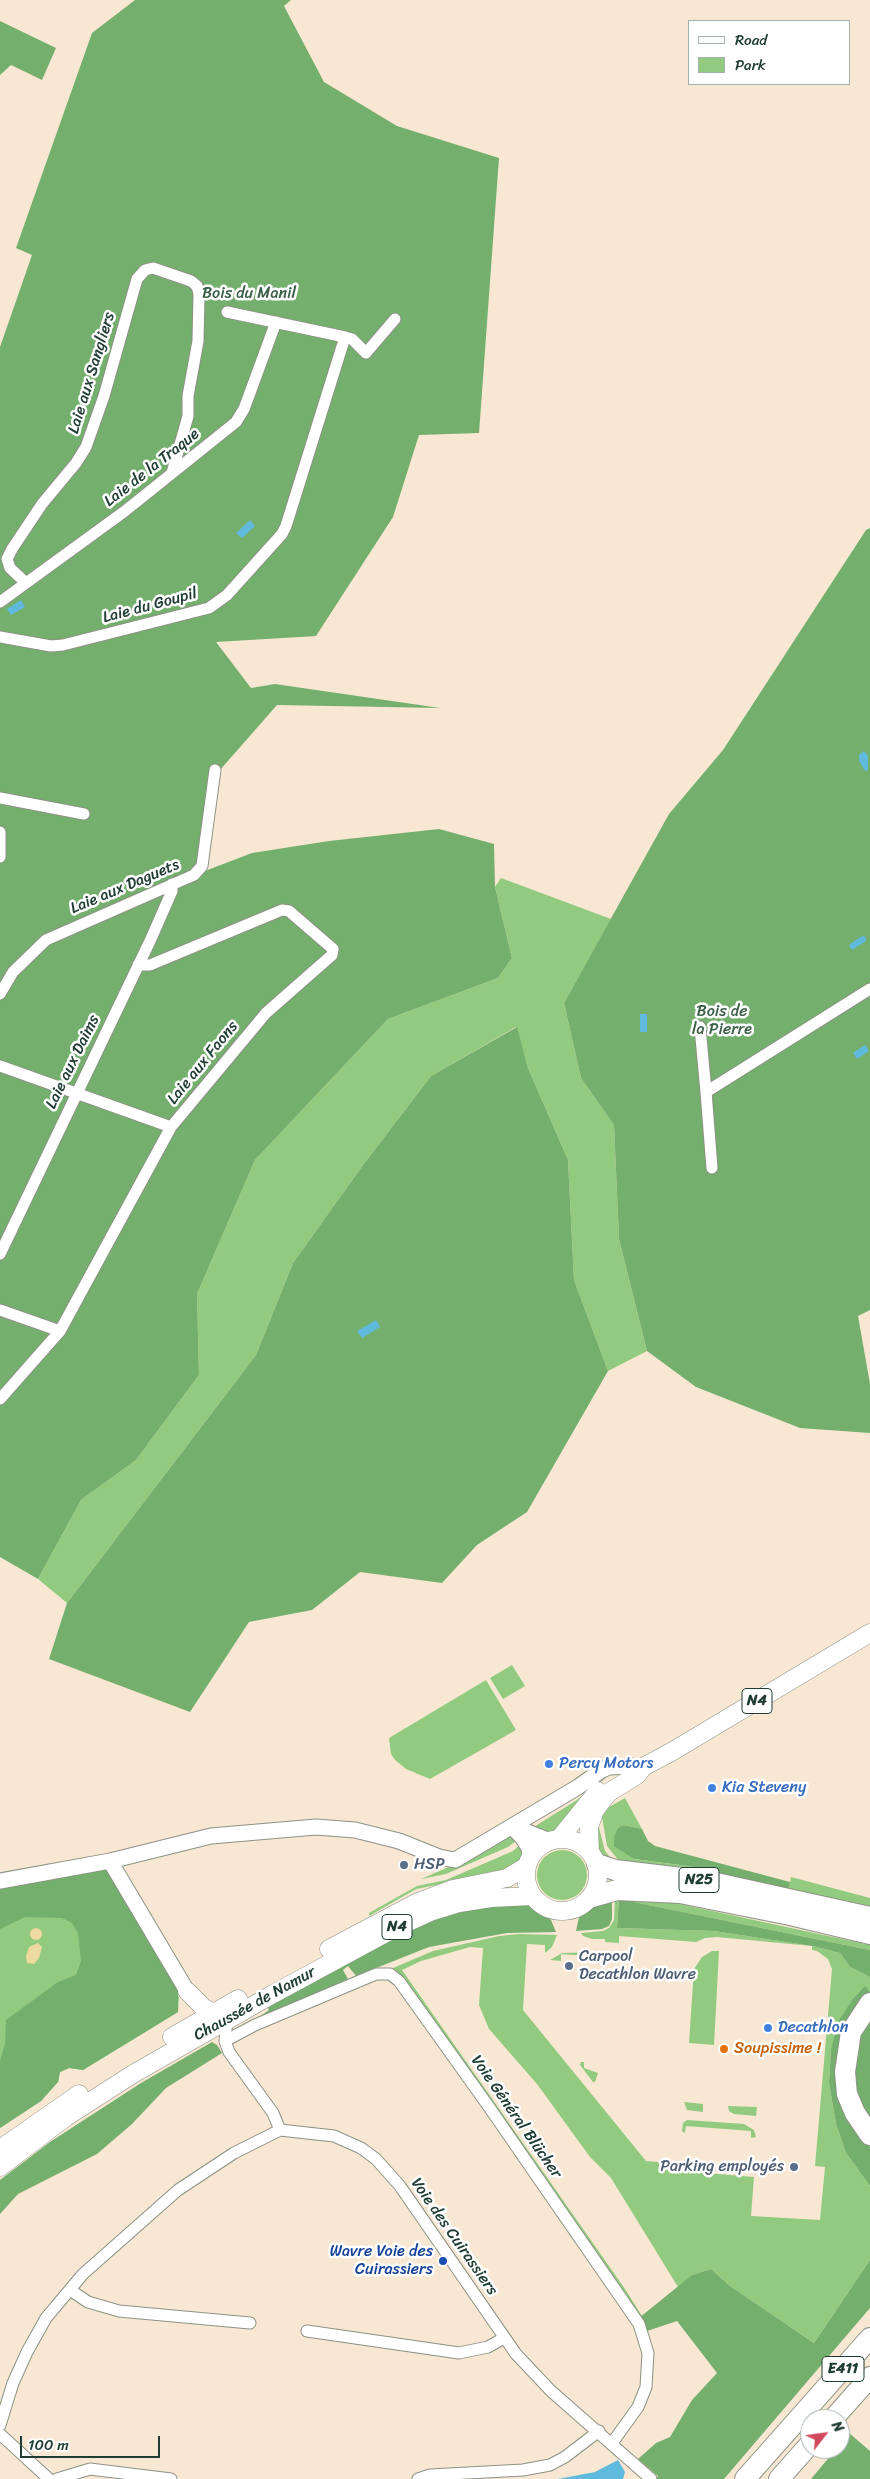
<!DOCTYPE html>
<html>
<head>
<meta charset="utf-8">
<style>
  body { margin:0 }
  #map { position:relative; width:870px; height:2479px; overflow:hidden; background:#f8e7d3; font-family:Sriracha,sans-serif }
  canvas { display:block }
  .legend { position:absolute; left:688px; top:20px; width:162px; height:65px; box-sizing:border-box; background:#fff; border:1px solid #a5b1ae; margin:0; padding:6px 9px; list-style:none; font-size:15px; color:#1f3d34 }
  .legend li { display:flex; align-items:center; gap:10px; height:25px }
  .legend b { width:25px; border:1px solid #a5b1ae }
  .north { position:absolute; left:800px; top:2409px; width:50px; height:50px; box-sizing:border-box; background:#fff; border:1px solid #a5b1ae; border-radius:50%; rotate:60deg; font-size:14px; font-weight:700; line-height:20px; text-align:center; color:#1f3d34 }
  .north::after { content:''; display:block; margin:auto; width:18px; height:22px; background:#d1495b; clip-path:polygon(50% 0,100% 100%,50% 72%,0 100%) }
  .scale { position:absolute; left:20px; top:2436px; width:140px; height:22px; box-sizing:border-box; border:2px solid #1f3d34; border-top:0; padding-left:6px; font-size:15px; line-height:18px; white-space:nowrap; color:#1f3d34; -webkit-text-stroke:4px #fff; paint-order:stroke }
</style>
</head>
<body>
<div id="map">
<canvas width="870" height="2479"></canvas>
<ul class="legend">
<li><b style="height:6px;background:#fff"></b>Road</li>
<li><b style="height:14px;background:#92cb7f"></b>Park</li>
</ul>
<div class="north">N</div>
<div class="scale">100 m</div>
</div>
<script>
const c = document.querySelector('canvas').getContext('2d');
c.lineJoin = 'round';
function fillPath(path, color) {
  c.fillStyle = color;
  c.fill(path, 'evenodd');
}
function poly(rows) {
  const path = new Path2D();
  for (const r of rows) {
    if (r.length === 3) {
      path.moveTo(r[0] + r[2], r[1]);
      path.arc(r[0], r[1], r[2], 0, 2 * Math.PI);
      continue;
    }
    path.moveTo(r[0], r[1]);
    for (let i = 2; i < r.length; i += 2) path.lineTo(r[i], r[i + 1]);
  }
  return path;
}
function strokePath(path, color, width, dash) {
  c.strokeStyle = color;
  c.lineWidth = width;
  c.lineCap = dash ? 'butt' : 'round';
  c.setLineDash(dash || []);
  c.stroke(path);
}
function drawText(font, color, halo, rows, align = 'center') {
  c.font = font + ' Sriracha,sans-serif';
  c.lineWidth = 5;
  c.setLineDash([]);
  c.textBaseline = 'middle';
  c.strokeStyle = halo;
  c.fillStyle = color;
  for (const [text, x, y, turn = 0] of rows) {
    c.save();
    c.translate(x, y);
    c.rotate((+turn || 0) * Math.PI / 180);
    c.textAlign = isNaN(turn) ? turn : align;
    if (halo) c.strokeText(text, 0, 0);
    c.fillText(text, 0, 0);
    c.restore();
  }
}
const green = poly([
  [501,878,611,919,564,1003,581,1078,614,1125,619,1239,647,1351,608,1371,574,1280,568,1160,528,1068,516,1027,431,1076,363,1165,293,1263,256,1355,67,1603,38,1579,81,1500,136,1460,199,1375,197,1294,255,1160,388,1019,498,978,512,958,495,887],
  [512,1665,525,1686,503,1699,490,1678],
  [486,1680,516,1730,430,1779,406,1769,395,1760,391,1754,389,1738],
  [606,1778,590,1790,555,1832,550,1834,532,1828,577,1800,597,1783],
  [625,1798,642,1829,624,1825,633,1859,688,1866,789,1889,791,1877,870,1898,870,1908,671,1866,634,1862,627,1864,619,1861,607,1846,602,1817,609,1807],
  [598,1824,605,1851,614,1862,602,1858,597,1851,593,1829],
  [510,1835,514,1836,516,1841,508,1847,446,1874,421,1879,451,1866],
  [523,1842,525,1850,522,1857,515,1865,506,1871,416,1889,369,1916,369,1913,417,1886,446,1880,513,1851],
  [562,1875,25],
  [17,1882,179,1997,178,2012,83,2070,69,2068,60,2072,58,2082,41,2101,0,2128,0,1887],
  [615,1897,661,1900,870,1945,870,1950,619,1899,617,1928,714,1931,812,1946,840,1953,850,1967,870,1977,870,1992,865,1987,831,2049,829,2083,836,2124,846,2153,870,2186,870,2260,814,2343,730,2286,711,2269,692,2275,678,2287,611,2178,590,2157,537,2084,489,2029,479,2005,483,1948,470,1947,421,1961,402,1970,625,2289,642,2316,639,2318,393,1968,433,1951,499,1936,519,1934,557,1935,552,1947,545,1953,545,1945,527,1944,523,2010,646,2161,682,2164,682,2171,754,2177,751,2216,820,2220,825,2167,815,2166,832,1969,828,1959,817,1951,812,1950,812,1946,717,1937,705,1938,696,1942,619,1936,619,1943,605,1942,605,1939,592,1939,583,1936,581,1933,603,1931,609,1928,614,1920],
  [712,1951,719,1951,714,2045,689,2043,694,1969,702,1957],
  [600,1952,600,1957,561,1954,561,1961,550,1960,562,1953],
  [581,2062,584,2062,584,2068,598,2073,595,2082,593,2082,580,2065],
  [684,2102,703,2104,703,2112,687,2110],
  [728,2106,757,2107,756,2116,734,2114,729,2111],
  [687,2120,744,2124,754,2130,756,2137,751,2138,751,2131,686,2126,685,2133,682,2131,683,2123]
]);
const forest = poly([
  [135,0,291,0,284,6,324,82,397,126,499,158,479,433,419,435,393,517,316,636,216,642,251,688,275,684,440,708,277,705,220,770,205,871,252,853,329,841,439,829,494,844,495,887,512,958,498,978,388,1019,255,1160,197,1294,199,1375,136,1460,81,1500,38,1579,0,1557,0,347,32,255,16,248,92,33],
  [0,21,56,48,42,80,11,65,0,75],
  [870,528,870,1310,858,1316,870,1384,870,1433,800,1428,696,1387,647,1351,619,1239,614,1125,581,1078,564,1003,669,814,723,750,866,530],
  [517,1027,528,1068,568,1160,574,1280,608,1371,527,1512,477,1545,442,1583,360,1572,312,1610,249,1622,190,1712,49,1659,67,1603,256,1355,293,1263,363,1165,431,1076],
  [624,1825,642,1829,648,1841,655,1846,790,1882,789,1889,688,1866,634,1859,614,1846,614,1837,618,1828],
  [103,1867,110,1871,178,1990,178,2012,83,2070,69,2068,60,2072,58,2082,41,2101,0,2128,0,2061,5,2044,6,2020,58,1982,76,1975,81,1961,78,1933,72,1923,62,1918,25,1917,0,1929,0,1887],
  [612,1895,612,1919,609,1926,602,1929,576,1931,579,1917,595,1903],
  [619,1899,870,1950,870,1977,850,1967,840,1953,812,1946,714,1931,617,1928],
  [529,1903,551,1920,556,1932,507,1933,429,1947,356,1976,348,1966,343,1970,348,1979,268,2016,262,2015,269,2010,266,2005,422,1924,474,1908],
  [865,1986,870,1992,870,1996,845,2031,859,2134,870,2147,870,2186,846,2153,836,2124,829,2083,831,2049,839,2020,853,1999],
  [870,2017,870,2120,858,2096,855,2072,857,2044],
  [212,2042,217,2045,222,2053,166,2088,132,2124,97,2154,18,2194,0,2214,0,2180,50,2142,141,2083],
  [870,2260,870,2308,724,2479,656,2479,658,2476,638,2459,656,2443,670,2437,692,2400,717,2373,677,2321,647,2331,639,2318,692,2275,711,2269,730,2286,814,2343],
  [849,2433,870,2451,870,2479,811,2479,836,2449,840,2449,840,2444]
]);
const sand = poly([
  [36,1934,6],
  [38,1943,42,1947,39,1958,34,1964,27,1963,26,1956,29,1947]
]);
const water = poly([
  [250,520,255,526,242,538,236,533],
  [21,600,25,607,11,615,7,609],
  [864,751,868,756,868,770,865,771,859,761,859,755],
  [862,936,866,937,866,941,852,950,849,945],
  [640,1014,647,1014,647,1032,640,1032],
  [865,1045,869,1051,857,1059,853,1053],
  [376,1320,380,1327,362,1338,357,1331],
  [618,2460,625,2472,623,2479,558,2479,595,2472]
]);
const street = poly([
  [227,312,345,337,352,339,366,353,395,319],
  [26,583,10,568,7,559,12,549,42,504,76,463,86,447,104,396,137,279,145,270,153,268,191,281,197,286,199,294,198,341,188,396,188,416,172,473],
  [0,602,125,511,236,422,244,409,276,322],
  [0,637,51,646,63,645,209,608,227,595,282,534,286,526,345,337],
  [0,798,84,814],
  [0,832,0,857],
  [0,994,13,972,46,940,194,875,202,866,215,770],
  [700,1027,706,1092,870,989],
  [0,1066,171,1127],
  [706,1092,712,1168],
  [0,1254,150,941,172,891,172,884],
  [0,1310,60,1331],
  [0,1399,60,1331,171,1127,266,1013,332,955,333,949,289,911,282,910,150,965,138,965],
  [227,2019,225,2041,229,2052,273,2113,280,2130,334,2136,361,2148,376,2159,400,2186,516,2354,551,2391,651,2479],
  [225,2041,255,2025,376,1974,390,1974,399,1981,489,2107,639,2324,648,2353,646,2387,638,2407,612,2443],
  [70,2290,88,2302,119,2311,250,2323],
  [307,2331,459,2353,488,2347,504,2338],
  [0,2425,13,2383,27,2352,46,2318,83,2274,178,2190,234,2153,280,2130],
  [0,2434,49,2479],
  [57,2479,90,2469,171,2479],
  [418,2479,430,2475,523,2470,550,2465,565,2457,599,2431]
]);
const secondary = poly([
  [512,1826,550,1841],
  [513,1828,522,1837,529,1848,530,1858],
  [110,1861,187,1991],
  [0,1881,110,1861,211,1836,316,1827,355,1830,399,1841,439,1857,455,1860,578,1787,602,1770,609,1767,632,1766]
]);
const primary = poly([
  [562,1875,36],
  [559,1839,598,1791],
  [590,1852,589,1827,595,1810,608,1793,637,1775,643,1767,673,1751,870,1633],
  [329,1949,416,1903,453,1889,507,1878,527,1866],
  [187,1991,204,2008,214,2013],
  [172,2037,238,1999],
  [0,2149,79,2094],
  [0,2167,66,2117,133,2074,273,1994,395,1928,430,1912,459,1903,491,1898,532,1896]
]);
const highway = poly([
  [597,1864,615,1870,707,1881,870,1917],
  [592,1897,617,1890,680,1893,790,1915,870,1934],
  [870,2003,851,2032,845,2072,847,2094,855,2113,870,2135],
  [833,2419,870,2377],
  [745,2479,870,2338],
  [779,2479,810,2444]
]);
const markers = [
  [549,1764,5,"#3f7fe0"],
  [712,1788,5,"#3f7fe0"],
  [404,1865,5,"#5c6f8a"],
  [569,1966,5,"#5c6f8a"],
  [768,2028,5,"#3f7fe0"],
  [724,2049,5,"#e8710a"],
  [794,2167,5,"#5c6f8a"],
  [443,2261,5,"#1a4fb4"]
];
const shields = [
  [757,1701,30],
  [699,1880,40],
  [397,1927,30],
  [843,2369,42]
];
const shieldNames = [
  ["N4",757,1701],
  ["N25",699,1880],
  ["N4",397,1927],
  ["E411",843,2369]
];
const parkNames = [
  ["Bois du Manil",249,294],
  ["Bois de",722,1012],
  ["la Pierre",722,1030]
];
const streetNames = [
  ["Laie aux Sangliers",92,373,-73],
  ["Laie de la Traque",152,468,-38],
  ["Laie du Goupil",150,606,-15],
  ["Laie aux Daguets",125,887,-23],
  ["Laie aux Daims",73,1062,-64],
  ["Laie aux Faons",203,1063,-51],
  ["Chaussée de Namur",255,2004,-29],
  ["Voie Général Blücher",516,2117,55],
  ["Voie des Cuirassiers",454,2237,55]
];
const shopNames = [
  ["Percy Motors",559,1764],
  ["Kia Steveny",722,1788],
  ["Decathlon",778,2028]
];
const serviceNames = [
  ["HSP",414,1865],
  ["Carpool",579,1957],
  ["Decathlon Wavre",579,1975],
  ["Parking employés",784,2167,"right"]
];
const foodNames = [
  ["Soupissime !",734,2049]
];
const transitNames = [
  ["Wavre Voie des",433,2252],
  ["Cuirassiers",433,2270]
];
fillPath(green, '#92cb7f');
fillPath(forest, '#75af6e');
fillPath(sand, '#eeda9e');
fillPath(water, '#60badd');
strokePath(street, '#8c9284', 13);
strokePath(secondary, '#8c9284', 17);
strokePath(primary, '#8c9284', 19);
strokePath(highway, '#8c9284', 22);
strokePath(street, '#fff', 11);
strokePath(secondary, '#fff', 15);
strokePath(primary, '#fff', 18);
strokePath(highway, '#fff', 20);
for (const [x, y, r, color] of markers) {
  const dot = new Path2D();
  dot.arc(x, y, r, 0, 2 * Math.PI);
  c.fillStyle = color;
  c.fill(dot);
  strokePath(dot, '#fff', 2);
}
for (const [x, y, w] of shields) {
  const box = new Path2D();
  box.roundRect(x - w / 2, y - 12.5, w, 25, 4);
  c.fillStyle = '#fff';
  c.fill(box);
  strokePath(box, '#1f3d34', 1);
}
drawText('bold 15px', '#1f3d34', null, shieldNames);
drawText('16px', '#3c6047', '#fff', parkNames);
drawText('16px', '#1f3d34', '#fff', streetNames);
drawText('16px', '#366cbe', '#fff', shopNames, 'left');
drawText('16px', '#4e5e75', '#fff', serviceNames, 'left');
drawText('16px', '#c56008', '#fff', foodNames, 'left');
drawText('16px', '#164399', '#fff', transitNames, 'right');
</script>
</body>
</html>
